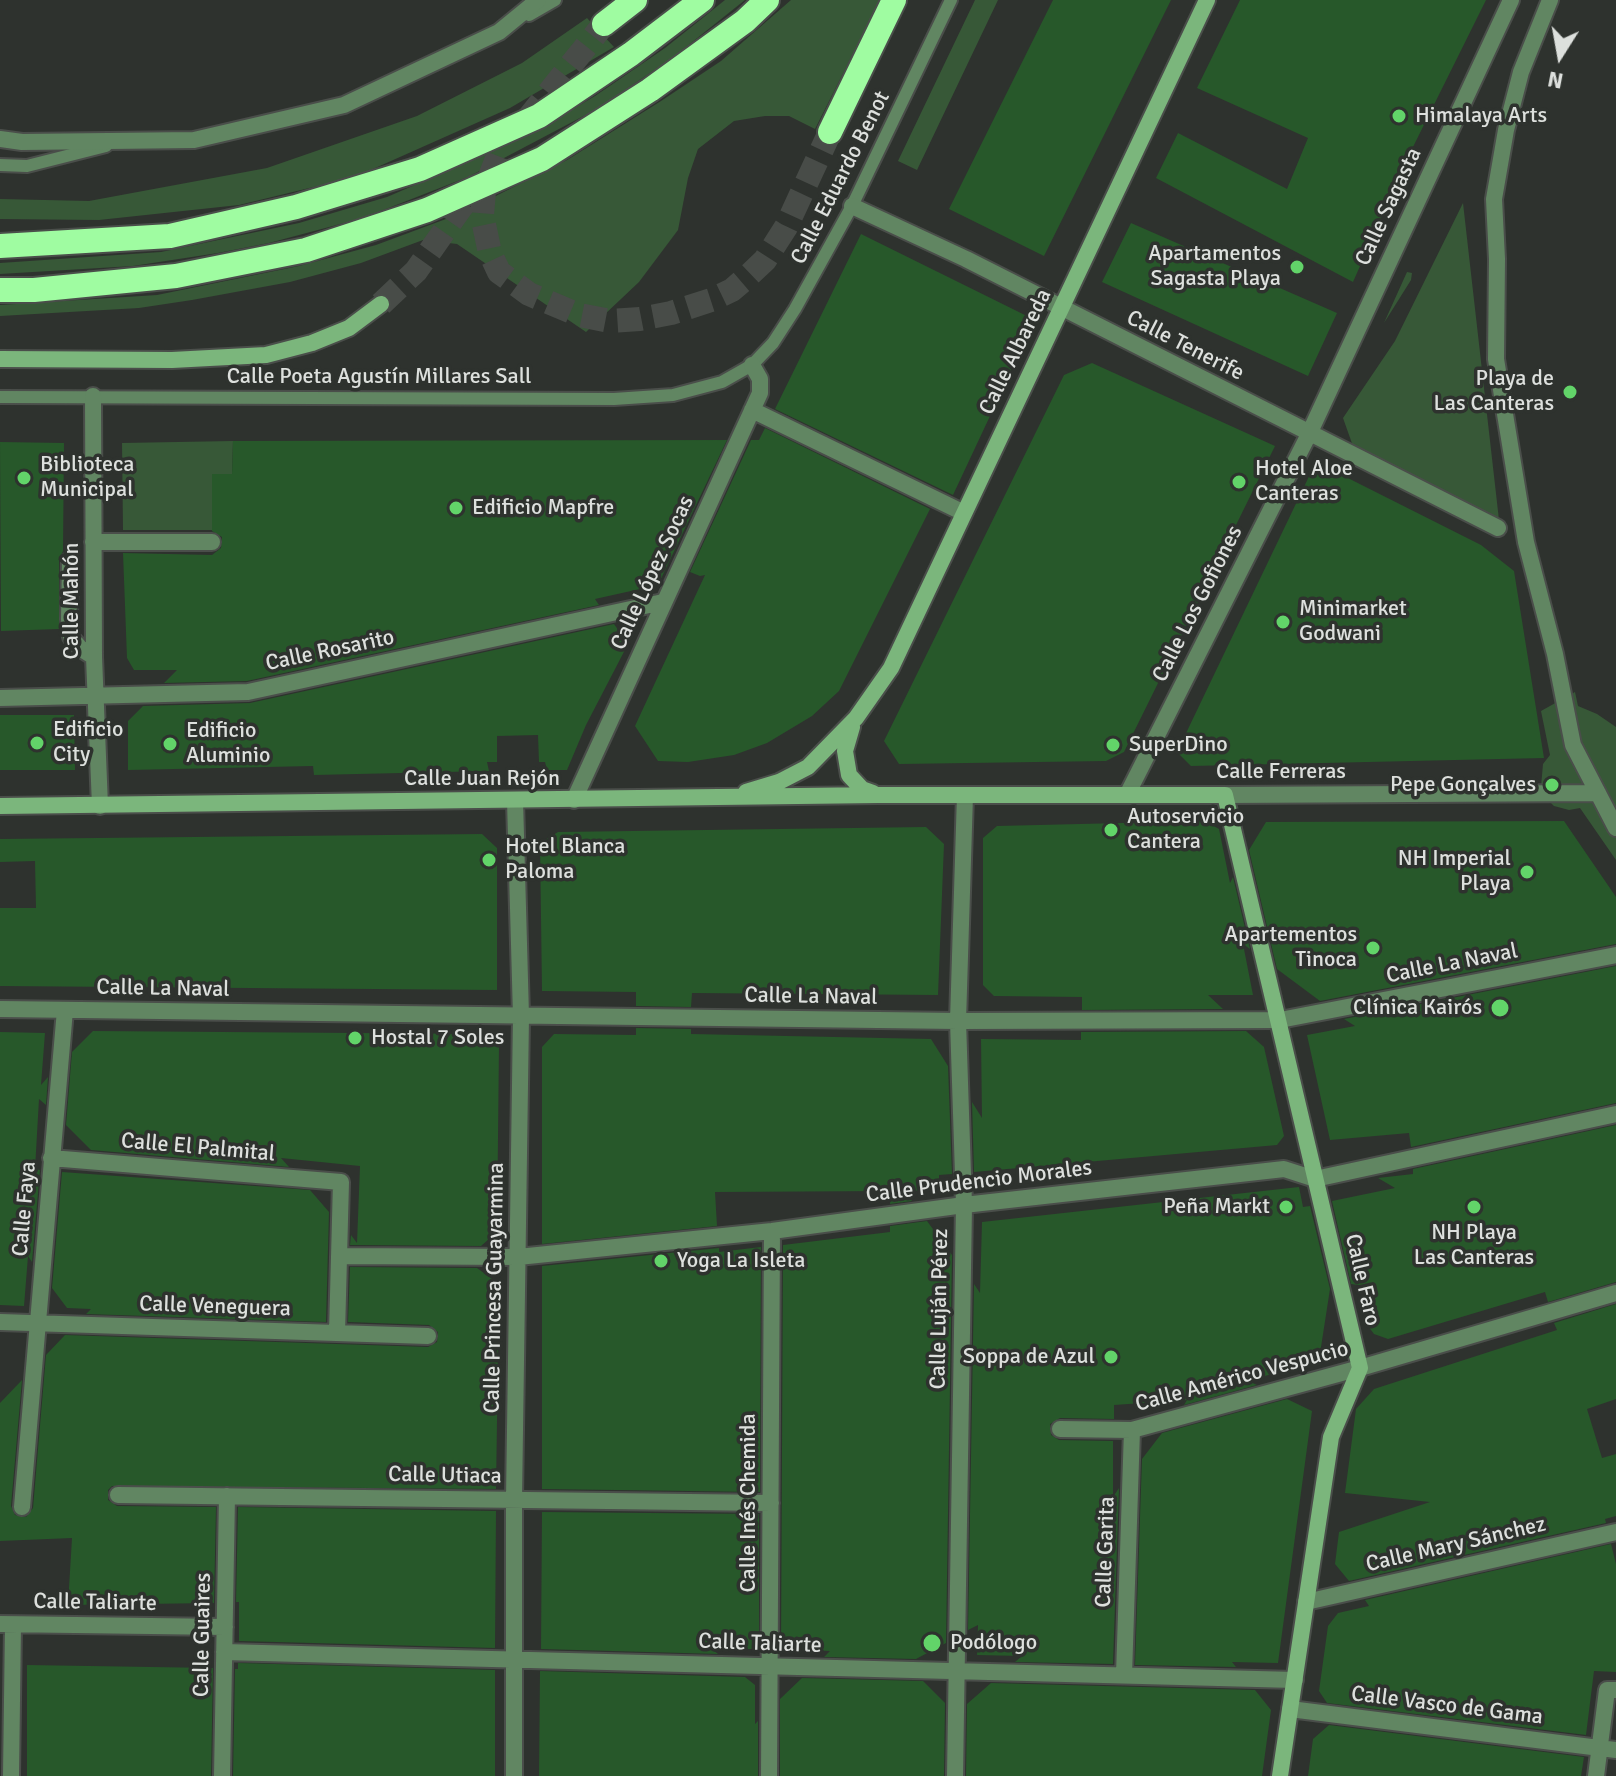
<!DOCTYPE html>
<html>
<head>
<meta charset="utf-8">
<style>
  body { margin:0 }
  #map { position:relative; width:1616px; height:1776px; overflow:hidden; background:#2e322e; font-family:Signika,sans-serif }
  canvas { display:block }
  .north { position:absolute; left:1520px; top:16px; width:80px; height:80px; -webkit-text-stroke:6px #2e322e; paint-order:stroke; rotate:191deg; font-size:22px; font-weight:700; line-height:32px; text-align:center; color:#dde0dd }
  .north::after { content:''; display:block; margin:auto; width:28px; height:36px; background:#dde0dd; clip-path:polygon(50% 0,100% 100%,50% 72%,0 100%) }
</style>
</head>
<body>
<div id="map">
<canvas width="1616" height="1776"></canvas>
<div class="north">N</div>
</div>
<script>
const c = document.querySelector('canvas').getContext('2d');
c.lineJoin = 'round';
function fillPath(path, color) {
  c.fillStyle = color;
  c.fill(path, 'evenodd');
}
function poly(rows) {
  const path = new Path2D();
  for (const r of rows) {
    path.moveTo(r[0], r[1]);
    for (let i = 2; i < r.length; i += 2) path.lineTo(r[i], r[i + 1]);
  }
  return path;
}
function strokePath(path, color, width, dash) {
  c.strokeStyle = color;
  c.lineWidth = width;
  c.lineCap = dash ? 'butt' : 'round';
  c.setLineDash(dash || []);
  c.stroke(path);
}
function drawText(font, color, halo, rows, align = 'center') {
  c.font = font + ' Signika,sans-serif';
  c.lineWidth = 7;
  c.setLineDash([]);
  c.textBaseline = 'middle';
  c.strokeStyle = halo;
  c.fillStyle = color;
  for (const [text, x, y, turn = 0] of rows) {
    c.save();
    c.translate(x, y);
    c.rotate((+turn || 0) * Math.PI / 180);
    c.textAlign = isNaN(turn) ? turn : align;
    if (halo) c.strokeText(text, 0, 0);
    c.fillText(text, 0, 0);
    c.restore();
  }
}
const green = poly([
  [725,0,745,0,671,59,595,110,468,177,363,218,269,243,218,253,133,266,0,274,0,263,161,252,299,223,387,197,507,145,551,122,595,96,665,48],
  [791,0,880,0,815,129,789,116,765,116,734,121,698,149,688,178,678,230,639,282,586,332,457,244,423,240,361,263,290,282,192,300,139,308,0,316,0,305,157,295,299,266,376,245,462,213,567,160,661,101,721,61],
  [975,0,998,0,917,170,898,161],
  [587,18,614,47,510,108,355,177,239,205,99,220,0,219,0,199,89,201,267,168,417,116,522,63],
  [1463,203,1499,520,1354,449,1343,418,1395,341],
  [1407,272,1412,273,1411,280,1384,323],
  [233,441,232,474,212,474,212,530,123,530,122,443],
  [1575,692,1578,706,1597,714,1616,727,1616,860,1580,808,1569,810,1554,806,1545,797,1541,787,1543,764,1550,755,1541,711]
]);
const building = poly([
  [1053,0,1171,0,1044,256,949,209],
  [1240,0,1486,0,1409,155,1353,282,1156,178,1178,133,1287,189,1308,138,1197,88],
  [1131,223,1337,313,1308,376,1102,282],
  [861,234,1035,320,953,495,775,409],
  [1092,363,1275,446,1124,752,1106,761,899,764,884,741,1064,375],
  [765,428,930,509,839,691,812,716,767,743,734,755,688,762,658,761,635,726,705,575,700,576,690,572,751,440,759,440],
  [727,440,658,585,595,599,599,605,247,681,164,683,177,670,134,670,127,658,123,553,212,555,221,548,222,537,212,531,212,474,232,474,233,441],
  [0,442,64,443,63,551,59,560,59,629,1,631],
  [1314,466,1324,466,1481,545,1514,571,1544,758,1191,766,1177,752],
  [614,624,628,644,586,725,567,770,547,770,545,762,539,762,538,735,497,736,497,762,487,762,489,771,314,775,313,766,128,770,128,721,143,706,250,703],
  [0,715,74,715,75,770,0,770],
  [1205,821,1219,829,1230,883,1233,877,1250,949,1243,944,1253,995,1208,995,1223,1009,1082,1010,1082,997,994,996,983,985,983,838,997,826],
  [1564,821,1616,897,1616,944,1320,1001,1277,969,1249,850,1266,822],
  [926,827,944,844,938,995,692,993,691,1007,636,1006,636,992,542,991,540,843,558,832],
  [482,834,497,848,497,990,0,986,0,908,36,908,35,861,0,862,0,839],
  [1616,966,1616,1103,1411,1147,1409,1133,1330,1140,1307,1035,1355,1026,1344,1019],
  [636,1028,691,1029,691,1034,931,1039,948,1066,952,1174,939,1175,939,1190,904,1191,912,1201,890,1204,891,1191,715,1192,717,1226,542,1244,542,1047,554,1034,636,1035],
  [93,1031,488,1034,499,1044,497,1232,481,1246,350,1245,351,1235,357,1243,360,1166,281,1158,289,1167,91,1150,66,1125,72,1052],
  [1246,1031,1264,1047,1284,1136,1277,1145,974,1172,972,1102,982,1118,981,1039,1081,1040,1081,1032],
  [0,1032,45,1033,41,1085,48,1077,46,1105,39,1099,35,1169,40,1170,32,1262,28,1256,24,1306,0,1305],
  [1616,1125,1616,1282,1548,1302,1545,1292,1388,1339,1374,1334,1368,1326,1373,1287,1351,1284,1332,1201,1395,1188,1378,1178,1413,1174,1413,1169],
  [62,1172,310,1190,329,1212,326,1322,86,1314,91,1309,67,1308,52,1288],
  [1299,1187,1303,1207,1310,1206,1330,1289,1319,1360,1248,1381,1257,1385,1184,1405,1187,1400,1114,1405,1114,1419,1060,1418,1050,1424,1051,1435,1059,1440,1113,1441,1113,1497,1119,1488,1113,1664,1015,1662,1022,1656,977,1655,978,1625,968,1630,974,1284,980,1293,982,1222],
  [927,1221,952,1255,946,1643,916,1659,824,1657,830,1651,781,1649,783,1245,890,1232,890,1226],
  [761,1247,760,1492,542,1489,542,1266,719,1248,719,1252],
  [350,1267,477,1268,499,1284,496,1489,112,1486,108,1490,108,1500,117,1506,216,1507,214,1603,68,1605,72,1538,0,1541,0,1403,22,1380,11,1506,15,1515,26,1517,33,1508,46,1355,65,1335,428,1347,437,1342,438,1332,429,1325,348,1322],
  [1616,1304,1616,1399,1587,1409,1602,1458,1616,1454,1616,1516,1605,1519,1606,1523,1349,1581,1335,1564,1339,1532,1430,1502,1345,1493,1356,1409,1374,1389,1557,1330,1554,1323],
  [1287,1399,1312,1411,1278,1663,1232,1662,1236,1667,1135,1665,1142,1459,1162,1433],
  [238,1507,496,1511,495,1648,239,1641,239,1602,236,1602],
  [542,1512,759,1514,759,1649,712,1649,718,1654,541,1649],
  [1611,1544,1616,1564,1616,1672,1594,1671,1586,1735,1327,1703,1319,1691,1328,1626,1338,1613,1369,1606,1365,1600],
  [238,1663,495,1670,495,1776,233,1776,235,1669,238,1669],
  [27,1665,213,1668,211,1776,27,1776],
  [540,1671,745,1677,755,1685,755,1724,758,1721,758,1776,539,1776],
  [802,1678,923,1681,945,1703,944,1776,780,1776,780,1699],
  [991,1683,1255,1690,1271,1710,1262,1776,966,1776,967,1704],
  [1329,1725,1584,1757,1581,1776,1308,1776,1313,1739]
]);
const highwayTunnel = poly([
  [526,121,604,24],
  [498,156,484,192,482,215,490,253,499,272,529,294,579,315,610,321,640,319,671,313,711,300,732,290,746,278,765,260,786,227,830,132],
  [381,304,416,271,479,182]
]);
const lane = poly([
  [529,15,555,0],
  [0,165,27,166,106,146],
  [0,397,614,399,673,395,722,382,752,365,773,343,795,309,852,206,951,0]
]);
const street = poly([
  [1550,0,1521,72,1506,130,1494,199,1497,259,1496,359,1526,542,1555,654,1573,745,1616,828],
  [0,139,22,142,194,140,344,105,499,32,538,0],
  [852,206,966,259,1498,528],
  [93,396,94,657,100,806],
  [752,410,962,512],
  [93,542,212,542],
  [70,560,69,619,71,637,80,648,94,657],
  [0,698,248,692,663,602],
  [1127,795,1309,434,1511,0],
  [1225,795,1598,793],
  [574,800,760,393,760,379,752,365],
  [0,1009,958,1021,1280,1020,1616,955],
  [51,1158,341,1182,337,1333],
  [339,1256,518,1257,772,1231,964,1205,1284,1169,1315,1179,1616,1114],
  [0,1322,428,1336],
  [1060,1429,1132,1430,1360,1368,1616,1293],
  [118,1495,771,1503],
  [22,1507,65,1010],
  [1306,1602,1616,1532],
  [0,1624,225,1627],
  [224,1652,1295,1680],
  [1124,1675,1132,1430],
  [1290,1709,1616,1750],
  [11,1776,13,1625],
  [222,1776,227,1496],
  [514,1776,514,1499,521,1016,515,800],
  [769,1776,772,1231],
  [955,1776,964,1205,958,1021,965,795],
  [1596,1776,1607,1690,1616,1690]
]);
const secondary = poly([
  [0,359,172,360,266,355,312,343,349,328,381,304],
  [852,727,845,751,849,775,862,789,873,793],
  [746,792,779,782,808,767,856,718,891,668,1207,0],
  [0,806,878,795,1225,795,1360,1368,1331,1437,1280,1776]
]);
const highway = poly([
  [604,24,635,0],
  [830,132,894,0],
  [0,246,170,236,296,207,420,169,539,116,631,54,702,0],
  [0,290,34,290,176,276,306,250,427,210,542,159,650,90,745,21,767,0]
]);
const markers = [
  [1399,116,8,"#62d469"],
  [1297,267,8,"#62d469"],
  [1570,392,8,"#62d469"],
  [24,478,8,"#62d469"],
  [1239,482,8,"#62d469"],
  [456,508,8,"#62d469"],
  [1283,622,8,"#62d469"],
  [37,743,8,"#62d469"],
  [170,744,8,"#62d469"],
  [1113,745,8,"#62d469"],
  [1552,785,8,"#62d469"],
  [1111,830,8,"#62d469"],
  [489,860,8,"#62d469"],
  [1527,872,8,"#62d469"],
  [1373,948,8,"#62d469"],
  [1500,1008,10,"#62d469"],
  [355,1038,8,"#62d469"],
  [1286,1207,8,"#62d469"],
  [1474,1207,8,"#62d469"],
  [661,1261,8,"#62d469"],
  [1111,1357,8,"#62d469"],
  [932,1643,10,"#62d469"]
];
const poiNames = [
  ["Himalaya Arts",1415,116],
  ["Apartamentos",1281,254,"right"],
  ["Sagasta Playa",1281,279,"right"],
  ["Playa de",1554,379,"right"],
  ["Las Canteras",1554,404,"right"],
  ["Biblioteca",40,465],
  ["Municipal",40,490],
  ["Hotel Aloe",1255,469],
  ["Canteras",1255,494],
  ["Edificio Mapfre",472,508],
  ["Minimarket",1299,609],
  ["Godwani",1299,634],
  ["Edificio",53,730],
  ["City",53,755],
  ["Edificio",186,731],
  ["Aluminio",186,756],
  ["SuperDino",1129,745],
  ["Pepe Gonçalves",1536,785,"right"],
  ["Autoservicio",1127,817],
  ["Cantera",1127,842],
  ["Hotel Blanca",505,847],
  ["Paloma",505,872],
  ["NH Imperial",1511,859,"right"],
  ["Playa",1511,884,"right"],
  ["Apartementos",1357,935,"right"],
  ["Tinoca",1357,960,"right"],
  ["Clínica Kairós",1482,1008,"right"],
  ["Hostal 7 Soles",371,1038],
  ["Peña Markt",1270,1207,"right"],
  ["NH Playa",1474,1233,"center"],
  ["Las Canteras",1474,1258,"center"],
  ["Yoga La Isleta",677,1261],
  ["Soppa de Azul",1095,1357,"right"],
  ["Podólogo",950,1643]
];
const streetNames = [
  ["Calle Eduardo Benot",841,178,-63],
  ["Calle Sagasta",1389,207,-65],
  ["Calle Tenerife",1185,346,27],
  ["Calle Albareda",1016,352,-64],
  ["Calle Poeta Agustín Millares Sall",379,377],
  ["Calle López Socas",653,573,-65],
  ["Calle Mahón",72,601,-90],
  ["Calle Los Gofiones",1198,604,-63],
  ["Calle Rosarito",330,651,-12],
  ["Calle Ferreras",1281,772],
  ["Calle Juan Rejón",482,779],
  ["Calle La Naval",1452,964,-11],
  ["Calle La Naval",163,989,1],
  ["Calle La Naval",811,997,1],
  ["Calle El Palmital",198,1148,5],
  ["Calle Prudencio Morales",979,1182,-7],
  ["Calle Faya",25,1209,-85],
  ["Calle Faro",1362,1280,77],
  ["Calle Princesa Guayarmina",495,1288,-89],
  ["Calle Veneguera",215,1307,2],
  ["Calle Luján Pérez",940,1309,-89],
  ["Calle Américo Vespucio",1242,1377,-15],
  ["Calle Utiaca",445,1476,1],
  ["Calle Inés Chemida",749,1503,-90],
  ["Calle Mary Sánchez",1456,1545,-13],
  ["Calle Garita",1106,1552,-88],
  ["Calle Taliarte",95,1603,1],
  ["Calle Guaires",203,1635,-89],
  ["Calle Taliarte",760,1644,2],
  ["Calle Vasco de Gama",1447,1706,7]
];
fillPath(green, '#375837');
fillPath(building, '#27582a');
strokePath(highwayTunnel, '#484c48', 24, [24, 12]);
strokePath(lane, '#4a4e4a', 16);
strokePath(street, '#4a4e4a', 20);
strokePath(secondary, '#4a4e4a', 20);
strokePath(highway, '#4a4e4a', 28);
strokePath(lane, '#618662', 12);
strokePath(street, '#618662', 16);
strokePath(secondary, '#7bb67c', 16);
strokePath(highway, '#9ffca1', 24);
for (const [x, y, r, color] of markers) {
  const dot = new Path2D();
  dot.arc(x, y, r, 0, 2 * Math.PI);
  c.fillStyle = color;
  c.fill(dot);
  strokePath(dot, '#2e322e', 3);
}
drawText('22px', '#dde0dd', '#2e322e', poiNames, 'left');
drawText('22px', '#dde0dd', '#2e322e', streetNames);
</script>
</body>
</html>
